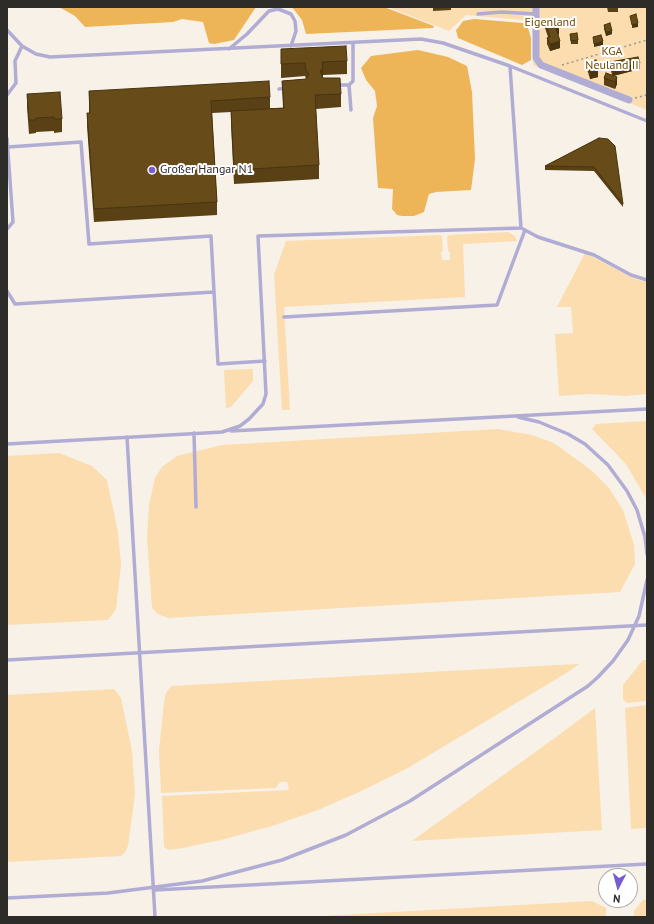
<!DOCTYPE html>
<html>
<head>
<meta charset="utf-8">
<style>
  body { margin:0 }
  #map { position:relative; width:654px; height:924px; overflow:hidden; background:#f7f1e8; font-family:"PT Sans",sans-serif }
  canvas { display:block }
  .frame { position:absolute; inset:0; border:8px solid #2e2c29; pointer-events:none }
  .north { position:absolute; left:598px; top:868px; width:40px; height:40px; box-sizing:border-box; background:#fff; border:1px solid #ababa9; border-radius:50%; rotate:186deg; font-size:11px; font-weight:700; line-height:16px; text-align:center; color:#2e2c29 }
  .north::after { content:''; display:block; margin:auto; width:14px; height:18px; background:#785cd6; clip-path:polygon(50% 0,100% 100%,50% 72%,0 100%) }
</style>
</head>
<body>
<div id="map">
<canvas width="654" height="924"></canvas>
<div class="frame"></div>
<div class="north">N</div>
</div>
<script>
const c = document.querySelector('canvas').getContext('2d');
c.lineJoin = 'round';
function fillPath(path, color) {
  c.fillStyle = color;
  c.fill(path, 'evenodd');
}
function poly(rows) {
  const path = new Path2D();
  for (const r of rows) {
    path.moveTo(r[0], r[1]);
    for (let i = 2; i < r.length; i += 2) path.lineTo(r[i], r[i + 1]);
  }
  return path;
}
function strokePath(path, color, width, dash) {
  c.strokeStyle = color;
  c.lineWidth = width;
  c.lineCap = dash ? 'butt' : 'round';
  c.setLineDash(dash || []);
  c.stroke(path);
}
function drawText(font, color, halo, rows, align = 'center') {
  c.font = font + ' "PT Sans",sans-serif';
  c.lineWidth = 4;
  c.setLineDash([]);
  c.textBaseline = 'middle';
  c.strokeStyle = halo;
  c.fillStyle = color;
  for (const [text, x, y, turn = 0] of rows) {
    c.save();
    c.translate(x, y);
    c.rotate((+turn || 0) * Math.PI / 180);
    c.textAlign = isNaN(turn) ? turn : align;
    if (halo) c.strokeText(text, 0, 0);
    c.fillText(text, 0, 0);
    c.restore();
  }
}
const green = poly([
  [388,7,647,7,647,110,533,65,534,21,466,15,449,31],
  [508,232,515,236,517,241,463,244,465,297,284,307,290,410,282,410,274,275,286,241,440,235,442,237,443,251,441,252,442,260,450,260,450,252,448,251,447,237,449,235],
  [585,253,635,279,647,282,647,394,626,396,591,394,559,396,555,334,573,333,571,307,557,307],
  [253,369,253,381,231,407,226,408,224,370],
  [647,421,647,500,626,464,592,429,596,424],
  [498,429,532,435,554,443,591,470,609,488,623,510,634,545,635,564,620,592,168,618,158,614,152,608,147,537,149,505,155,478,162,467,177,456,222,445],
  [59,453,92,466,107,480,118,532,121,565,116,609,108,620,7,625,7,456],
  [643,660,647,660,647,701,627,703,623,699,623,685],
  [577,664,579,664,568,672,406,769,359,792,318,810,272,826,225,839,183,848,169,850,164,847,162,796,289,790,287,782,280,782,276,788,161,793,159,750,164,702,166,693,171,686],
  [114,689,121,698,132,751,135,794,128,846,125,852,121,856,7,862,7,695],
  [647,705,647,828,631,829,625,708],
  [595,708,602,830,412,841,556,737],
  [647,899,647,917,634,917,634,911,643,900],
  [592,901,606,908,606,917,304,917]
]);
const forest = poly([
  [59,7,256,7,234,40,214,44,209,43,203,22,182,19,173,22,85,27,75,16],
  [292,7,384,7,434,26,433,28,306,34,302,20],
  [474,19,523,23,528,28,531,38,531,60,522,65,458,38,456,30,458,28,463,21],
  [418,50,448,57,467,66,472,92,475,159,471,190,436,192,429,194,424,212,414,216,402,216,397,215,392,209,393,189,378,188,373,118,377,106,375,91,366,80,361,68,371,56]
]);
const path = poly([
  [562,65,647,40],
  [635,98,647,95]
]);
const service = poly([
  [478,14,501,12,536,14],
  [7,30,22,46,36,54,50,57,421,39,443,43,510,66,647,121],
  [229,49,247,34,269,11,278,9,291,14,295,21,296,31,291,46],
  [336,85,349,85,351,110],
  [349,85,353,81,353,43],
  [279,89,287,88],
  [7,95,16,83,15,61,22,46],
  [7,138,13,222,7,229],
  [523,229,538,237,594,255,631,275,647,280],
  [7,291,15,304,214,292,211,236,89,244,81,142,8,147],
  [214,292,218,364,265,361],
  [284,317,497,305,525,230],
  [518,417,539,422,568,434,585,444,608,465,627,491,637,510,645,537,647,554],
  [231,431,647,409],
  [222,432,240,426,249,419,263,404,266,394,258,236,521,228,510,66],
  [194,433,196,507],
  [127,437,155,917],
  [7,444,223,432],
  [7,660,647,625],
  [155,890,647,864],
  [108,893,202,881,282,860,346,835,410,801,588,686,598,677,613,661,628,640,639,616,647,580],
  [7,898,109,893]
]);
const minor = poly([
  [536,7,536,58,541,65,629,100]
]);
const wall = poly([
  [433,7,451,7,451,10,433,11],
  [607,7,618,7,618,12,608,12],
  [545,21,559,34,558,35,560,48,550,51,547,44,547,38,548,37,545,28],
  [604,25,612,34,606,36,604,29],
  [570,34,578,40,578,44,571,44],
  [281,49,347,61,347,74,323,75,323,78,341,94,341,107,316,109,319,165,319,179,234,184,231,124,231,112,212,113,217,202,217,215,94,222,87,126,87,113,89,113,89,91,270,97,270,108,283,108,282,81,306,79,305,76,281,78],
  [587,62,598,77,590,79,587,69],
  [610,62,640,69,613,76,617,84,615,89,604,85,604,78,612,75,610,67],
  [27,94,62,119,62,132,54,133,54,131,36,132,36,133,29,134,27,107],
  [599,138,623,204,623,207,594,171,545,170,545,166]
]);
const shadedWall = poly([
  [638,23,638,27,632,28,632,25],
  [559,27,559,34,556,35,556,28],
  [612,31,612,34,606,36,606,32],
  [560,41,560,48,550,51,550,44],
  [603,41,603,45,594,47,594,44],
  [640,63,640,69,613,76,613,70],
  [323,69,323,83,320,71],
  [598,70,598,77,590,79,590,72],
  [617,77,617,84,615,89,615,82]
]);
const building = poly([
  [636,14,638,23,632,25,630,16,636,14],
  [556,18,559,27,556,28,560,41,550,44,547,38,550,37,545,21,556,18],
  [610,23,612,31,606,32,604,25,610,23],
  [577,33,578,40,571,41,570,34,577,33],
  [601,35,603,41,594,44,593,37,601,35],
  [346,46,347,61,322,62,323,69,320,71,323,78,340,78,341,94,315,95,319,165,234,170,231,111,284,108,282,81,306,79,309,74,306,70,305,63,281,64,281,49,346,46],
  [638,57,640,63,613,70,610,62,638,57],
  [596,60,598,70,590,72,587,62,596,60],
  [606,73,617,77,615,82,604,78,606,73],
  [269,81,270,97,211,101,217,202,94,209,87,113,90,113,89,91,269,81],
  [60,92,62,119,54,119,54,117,36,118,36,120,29,120,27,94,60,92],
  [599,138,608,139,615,146,623,204,594,167,545,166,599,138]
]);
const markers = [
  [152,170,4,"#785cd6"]
];
const parkNames = [
  ["Eigenland",550,23],
  ["KGA",612,52],
  ["Neuland II",612,66]
];
const poiNames = [
  ["Großer Hangar N1",160,170]
];
fillPath(green, '#fbddb0');
fillPath(forest, '#edb558');
strokePath(path, '#9c9892', 1.5, [2, 3]);
strokePath(service, '#b1acd4', 3.5);
strokePath(minor, '#b1acd4', 7);
fillPath(wall, '#594015');
fillPath(shadedWall, '#483411');
fillPath(building, '#674b18');
strokePath(building, '#483411', 1);
for (const [x, y, r, color] of markers) {
  const dot = new Path2D();
  dot.arc(x, y, r, 0, 2 * Math.PI);
  c.fillStyle = color;
  c.fill(dot);
  strokePath(dot, '#fff', 1.5);
}
drawText('12px', '#714c00', '#fff', parkNames);
drawText('12px', '#2e2c29', '#fff', poiNames, 'left');
</script>
</body>
</html>
